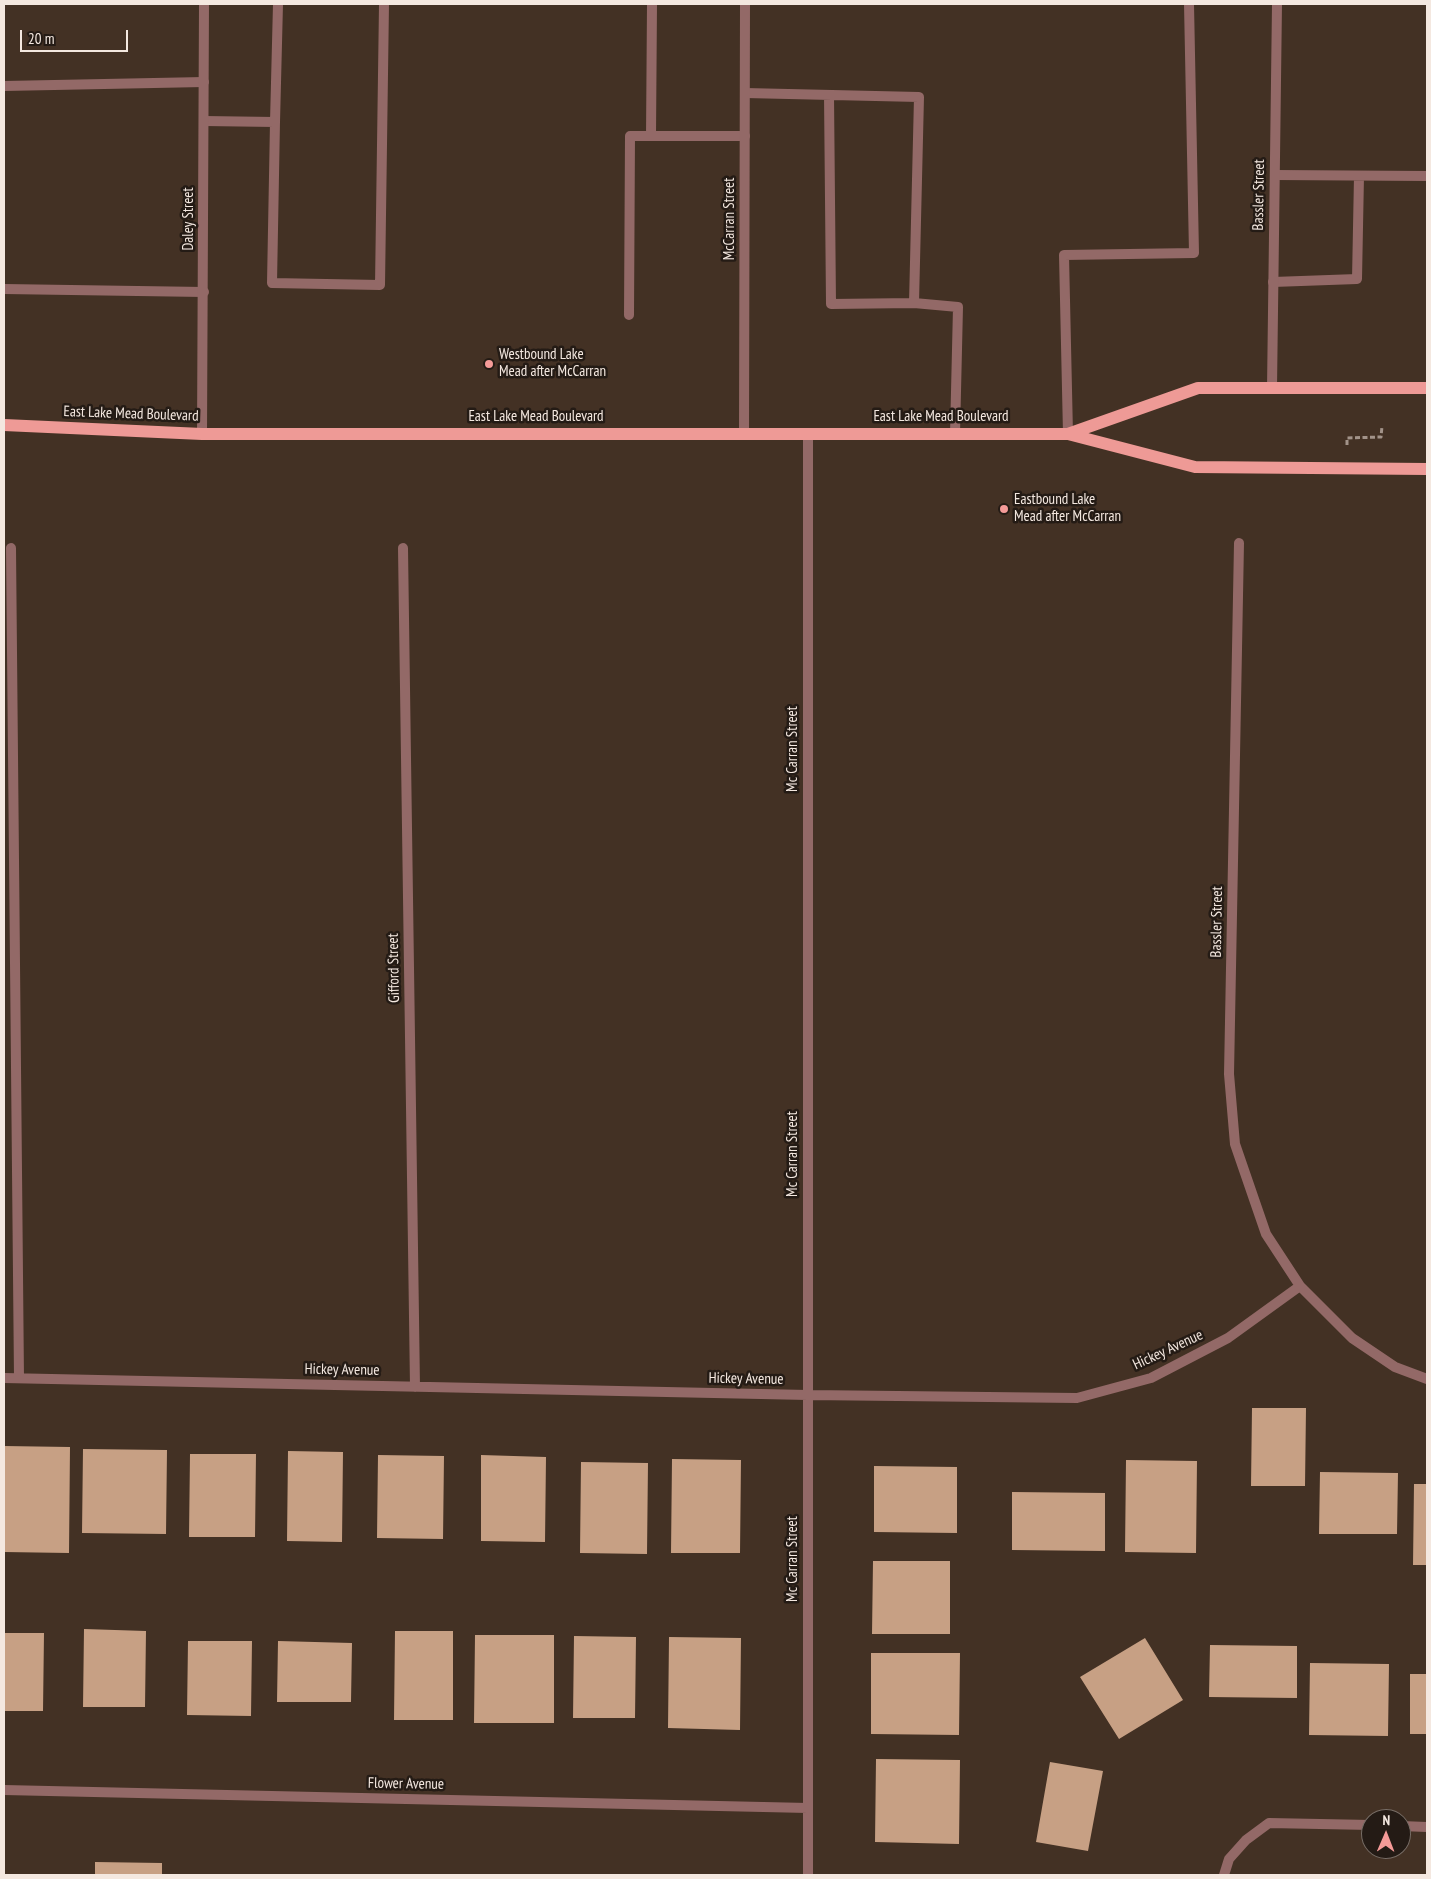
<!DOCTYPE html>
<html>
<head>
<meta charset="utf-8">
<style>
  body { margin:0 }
  #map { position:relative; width:1431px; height:1879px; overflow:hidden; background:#433124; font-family:"PT Sans Narrow",sans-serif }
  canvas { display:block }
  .frame { position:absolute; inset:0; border:5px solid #f4e8e0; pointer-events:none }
  .north { position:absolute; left:1361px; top:1809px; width:50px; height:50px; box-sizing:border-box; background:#241b15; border:1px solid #776d66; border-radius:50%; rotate:1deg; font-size:14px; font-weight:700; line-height:20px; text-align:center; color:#f4e8e0 }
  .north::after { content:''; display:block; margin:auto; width:18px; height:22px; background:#f59b98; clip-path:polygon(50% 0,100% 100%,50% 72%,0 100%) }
  .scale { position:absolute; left:20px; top:30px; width:108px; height:22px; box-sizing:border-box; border:2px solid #f4e8e0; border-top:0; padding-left:6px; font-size:15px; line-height:18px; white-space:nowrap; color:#f4e8e0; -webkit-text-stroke:4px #241b15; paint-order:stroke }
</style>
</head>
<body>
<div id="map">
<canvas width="1431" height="1879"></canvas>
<div class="frame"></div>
<div class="north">N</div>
<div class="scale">20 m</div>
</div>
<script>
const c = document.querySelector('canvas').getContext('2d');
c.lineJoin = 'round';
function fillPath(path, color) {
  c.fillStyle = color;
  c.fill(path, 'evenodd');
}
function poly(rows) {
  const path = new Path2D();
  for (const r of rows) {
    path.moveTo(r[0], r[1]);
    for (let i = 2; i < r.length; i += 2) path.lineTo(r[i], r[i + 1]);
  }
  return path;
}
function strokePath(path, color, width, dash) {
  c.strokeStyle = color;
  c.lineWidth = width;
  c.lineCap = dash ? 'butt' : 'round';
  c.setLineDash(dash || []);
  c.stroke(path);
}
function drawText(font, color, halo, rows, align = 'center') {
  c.font = font + ' "PT Sans Narrow",sans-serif';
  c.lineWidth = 5;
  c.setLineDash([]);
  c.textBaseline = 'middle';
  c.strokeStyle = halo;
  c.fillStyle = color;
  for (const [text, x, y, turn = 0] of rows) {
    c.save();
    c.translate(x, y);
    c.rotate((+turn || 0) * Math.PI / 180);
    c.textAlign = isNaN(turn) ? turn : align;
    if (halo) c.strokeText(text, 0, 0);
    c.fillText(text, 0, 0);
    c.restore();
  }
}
const building = poly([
  [1252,1408,1306,1408,1305,1486,1251,1486],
  [4,1446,70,1447,69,1553,4,1552],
  [83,1449,167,1450,166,1534,82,1533],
  [288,1451,343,1452,342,1542,287,1541],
  [190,1454,256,1454,255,1537,189,1537],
  [378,1455,444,1456,443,1539,377,1538],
  [481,1455,546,1457,545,1542,481,1541],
  [672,1459,741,1460,740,1553,671,1553],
  [1126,1460,1197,1461,1196,1553,1125,1552],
  [581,1462,648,1463,647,1554,580,1553],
  [874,1466,957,1467,957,1533,874,1532],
  [1320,1472,1398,1473,1397,1534,1319,1534],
  [1414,1484,1427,1484,1427,1565,1413,1565],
  [1012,1492,1105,1493,1105,1551,1012,1550],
  [873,1561,950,1561,950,1634,872,1634],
  [84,1629,146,1631,145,1707,83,1707],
  [395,1631,453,1631,453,1720,394,1720],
  [4,1633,44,1633,43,1711,4,1711],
  [475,1635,554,1635,554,1723,474,1723],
  [574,1636,636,1637,635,1718,573,1718],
  [669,1637,741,1638,740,1730,668,1728],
  [1145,1638,1183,1700,1119,1739,1080,1677],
  [188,1641,252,1641,251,1716,187,1715],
  [278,1641,352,1643,351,1702,277,1702],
  [1210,1645,1297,1646,1297,1698,1209,1697],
  [871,1653,960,1653,959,1735,871,1734],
  [1310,1663,1389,1664,1388,1736,1309,1735],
  [1410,1674,1427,1674,1427,1734,1410,1734],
  [876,1759,960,1760,959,1844,875,1842],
  [1050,1762,1103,1771,1088,1851,1036,1842],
  [95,1862,162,1863,162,1875,95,1875]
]);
const path = poly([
  [1347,445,1347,438,1381,437,1382,426]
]);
const lane = poly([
  [4,86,204,82],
  [745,93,919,97,914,303,958,307,955,434],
  [829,95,831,304,914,303],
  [204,121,275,122,278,4],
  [275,122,272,283,380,285,384,4],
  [651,136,652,4],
  [1275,175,1427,176],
  [1273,282,1357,279,1359,176],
  [4,289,204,292],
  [629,315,630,136,745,136],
  [1068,434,1064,255,1194,253,1189,4]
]);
const street = poly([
  [1272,388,1277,4],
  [202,434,204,4],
  [744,434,745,4],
  [1239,543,1229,1074,1235,1144,1266,1234,1300,1286,1352,1338,1395,1367,1427,1379],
  [11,548,19,1378],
  [403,548,415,1387],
  [4,1378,808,1395,1077,1398,1151,1378,1228,1338,1300,1286],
  [4,1790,808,1808],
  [1401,1826,1427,1827],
  [808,1875,808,433],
  [1224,1875,1229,1859,1246,1840,1269,1823,1371,1825]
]);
const primary = poly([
  [4,425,202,434,1068,434,1195,467,1427,469],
  [1068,434,1198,388,1427,388]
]);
const markers = [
  [489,364,5,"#f59b98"],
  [1004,509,5,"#f59b98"]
];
const streetNames = [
  ["Bassler Street",1259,195,-89],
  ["Daley Street",189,219,-90],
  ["McCarran Street",730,219,-90],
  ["East Lake Mead Boulevard",131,414,2],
  ["East Lake Mead Boulevard",536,417],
  ["East Lake Mead Boulevard",941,417],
  ["Mc Carran Street",793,749,-90],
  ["Bassler Street",1217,922,-89],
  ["Gifford Street",394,968,-91],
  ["Mc Carran Street",793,1154,-90],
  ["Hickey Avenue",1168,1350,-25],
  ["Hickey Avenue",342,1370,1],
  ["Hickey Avenue",746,1379,1],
  ["Mc Carran Street",793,1559,-90],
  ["Flower Avenue",406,1784,1]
];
const poiNames = [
  ["Westbound Lake",499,355],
  ["Mead after McCarran",499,372],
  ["Eastbound Lake",1014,500],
  ["Mead after McCarran",1014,517]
];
fillPath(building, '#c7a084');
strokePath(path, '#a29389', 3, [5, 2.5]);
strokePath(lane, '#936967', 10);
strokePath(street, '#936967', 10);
strokePath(primary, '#ee9a96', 12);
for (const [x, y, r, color] of markers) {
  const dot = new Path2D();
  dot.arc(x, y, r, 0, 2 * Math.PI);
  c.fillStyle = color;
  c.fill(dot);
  strokePath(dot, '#241b15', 2);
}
drawText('15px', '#f4e8e0', '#241b15', streetNames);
drawText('15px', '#f4e8e0', '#241b15', poiNames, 'left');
</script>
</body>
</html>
